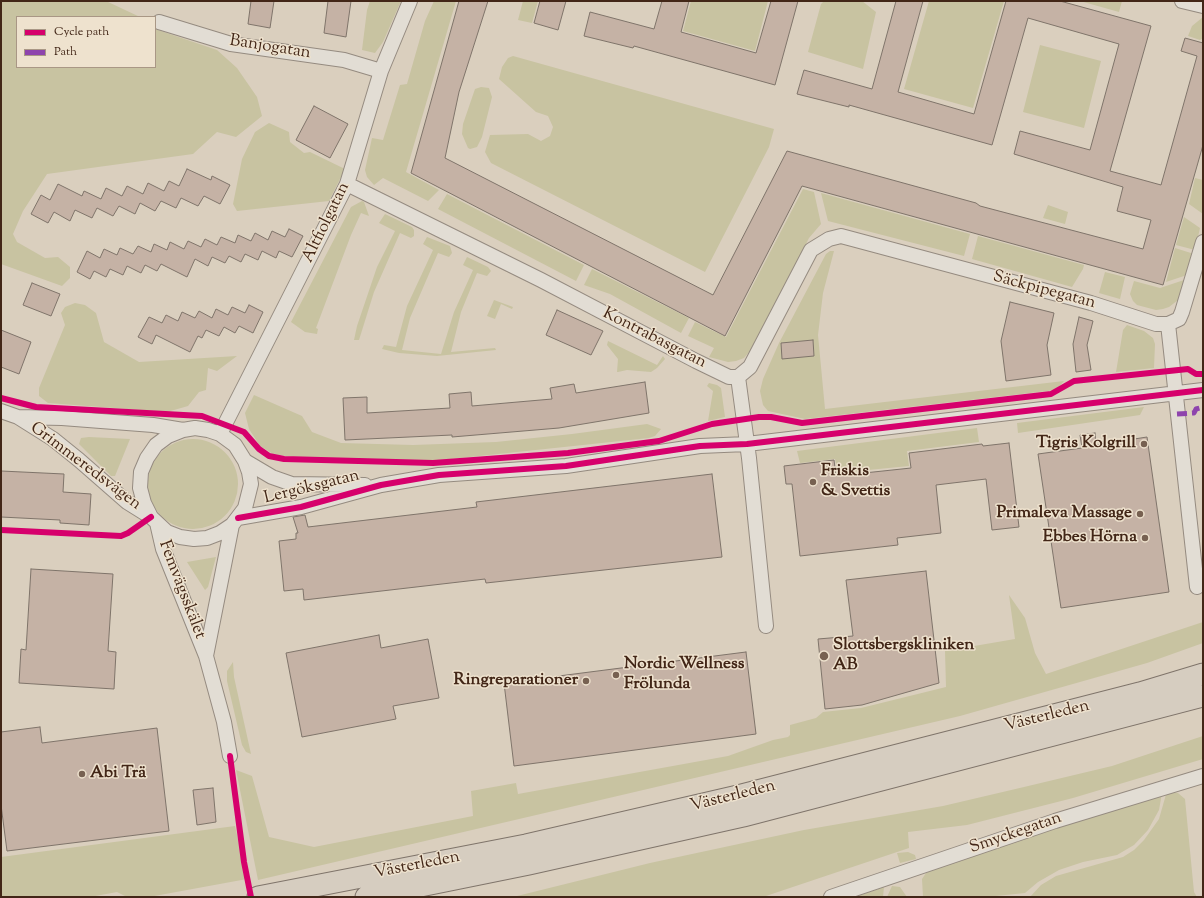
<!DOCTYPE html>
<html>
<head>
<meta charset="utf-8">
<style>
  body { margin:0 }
  #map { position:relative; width:1204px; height:898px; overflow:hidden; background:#dacfbe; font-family:"Sorts Mill Goudy",serif }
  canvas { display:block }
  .frame { position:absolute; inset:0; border:2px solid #422617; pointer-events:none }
  .legend { position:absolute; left:16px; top:16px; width:140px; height:52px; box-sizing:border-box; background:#eee2ce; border:1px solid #a99785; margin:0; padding:5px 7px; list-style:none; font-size:12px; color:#422617 }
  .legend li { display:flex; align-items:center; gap:8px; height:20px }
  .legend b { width:20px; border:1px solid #a99785 }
</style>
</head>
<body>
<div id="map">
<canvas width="1204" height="898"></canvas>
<div class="frame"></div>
<ul class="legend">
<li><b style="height:5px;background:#d6006c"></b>Cycle path</li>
<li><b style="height:5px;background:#8e44ad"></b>Path</li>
</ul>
</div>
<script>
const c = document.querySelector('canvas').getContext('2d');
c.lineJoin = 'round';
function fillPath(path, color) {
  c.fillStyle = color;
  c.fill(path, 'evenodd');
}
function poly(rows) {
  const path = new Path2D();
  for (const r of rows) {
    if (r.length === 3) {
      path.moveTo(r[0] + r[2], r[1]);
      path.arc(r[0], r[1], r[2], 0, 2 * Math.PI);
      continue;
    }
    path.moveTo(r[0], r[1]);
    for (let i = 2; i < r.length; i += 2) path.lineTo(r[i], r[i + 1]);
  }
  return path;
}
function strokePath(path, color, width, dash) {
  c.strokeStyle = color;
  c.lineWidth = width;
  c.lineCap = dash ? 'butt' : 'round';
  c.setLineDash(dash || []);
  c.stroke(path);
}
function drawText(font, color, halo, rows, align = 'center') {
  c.font = font + ' "Sorts Mill Goudy",serif';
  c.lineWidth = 3;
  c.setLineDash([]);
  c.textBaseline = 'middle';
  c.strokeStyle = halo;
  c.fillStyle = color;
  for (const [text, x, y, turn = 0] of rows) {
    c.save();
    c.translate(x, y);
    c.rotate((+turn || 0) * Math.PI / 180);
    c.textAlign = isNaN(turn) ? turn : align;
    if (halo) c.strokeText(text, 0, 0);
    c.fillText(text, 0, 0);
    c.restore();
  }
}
const green = poly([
  [1,1,106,1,140,17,17,17,17,67,155,67,155,29,217,50,237,68,257,97,262,116,236,137,217,132,193,154,47,174,23,211,13,234,17,242,45,258,58,257,70,267,70,278,62,286,1,264],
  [370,1,401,1,383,42,375,53,362,50,367,10],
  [434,1,456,1,406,172,439,190,428,201,383,178,374,185,367,177,365,170,372,138,383,140,400,85,407,84,425,21],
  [523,1,538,1,532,23,518,20],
  [691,1,768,1,755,51,683,31],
  [824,1,862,1,876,12,863,69,808,52,821,4],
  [929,1,1004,1,973,108,904,89],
  [1080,1,1122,1,1119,12],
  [1203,17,1203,38,1200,40,1188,36,1192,26],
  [1040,45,1101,61,1084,128,1023,112],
  [513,56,774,129,769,147,705,272,491,163,485,152,490,135,528,134,541,141,550,136,553,127,548,116,536,112,499,79,502,67,508,58],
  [481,87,489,88,492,97,482,137,477,147,470,149,468,148,462,134,463,124,475,89],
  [269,123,289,132,290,142,304,153,310,152,345,169,329,201,237,211,233,204,242,159,255,132],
  [1195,178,1203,180,1203,214,1189,204],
  [803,189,814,192,821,224,809,238,755,345,744,358,736,361,728,362,709,357,714,348,688,336,695,322,726,337],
  [821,193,970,234,964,256,828,221],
  [447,194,584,265,576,281,438,209],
  [362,201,364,202,369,216,361,213,351,235,316,328,318,329,317,334,305,332,291,322,351,207],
  [1048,205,1068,212,1065,224,1043,218],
  [385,214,412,227,414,230,414,236,411,238,400,233,374,292,359,340,354,340,357,326,377,267,395,231,379,223],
  [1184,217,1200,228,1195,250,1176,245],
  [978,236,1084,265,1083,269,1072,287,972,259],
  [427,237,450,246,452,253,449,257,438,253,410,318,402,350,441,354,454,312,473,270,463,265,467,257,488,267,491,271,487,276,477,273,461,312,451,352,495,348,496,350,437,356,399,353,382,349,384,345,396,347,407,306,433,250,423,244],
  [1175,248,1194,254,1190,274,1166,282],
  [830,251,834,251,823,293,818,335,825,409,1064,381,1056,390,805,419,768,411,763,405,760,391,763,379,779,343,826,254],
  [592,269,689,318,681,333,610,294,584,285],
  [1105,272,1125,277,1120,299,1099,293],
  [1184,280,1188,282,1182,297,1169,307,1163,309,1156,310,1137,305,1133,301,1130,294,1134,281,1160,288],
  [494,300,513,307,512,309,501,304,495,319,487,316],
  [75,303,85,305,96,313,104,342,139,362,237,356,217,371,208,368,206,390,199,392,188,406,167,412,48,403,39,396,39,388,65,325,61,313,65,307],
  [1127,325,1144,331,1153,338,1155,344,1154,368,1116,372,1123,330],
  [608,341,657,365,663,356,665,359,657,368,651,372,627,370,618,372,617,372,618,359,607,345],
  [709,383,717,385,721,388,725,417,708,421,713,391,707,386],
  [254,395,302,416,312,432,341,443,413,445,496,442,572,434,647,424,661,429,655,436,649,438,432,461,292,457,273,454,260,446,249,429,245,413],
  [1144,407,1140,415,1018,433,1017,423],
  [977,428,979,442,907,451,909,466,838,473,835,459,800,463,797,451],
  [89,437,130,439,115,476,111,476,79,444,81,438],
  [193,484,45],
  [216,557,208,587,205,590,187,562],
  [1009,595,1025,618,1035,653,1046,674,1203,622,1203,643,1147,663,960,716,258,880,236,770,252,776,269,837,314,847,473,816,471,791,516,783,518,794,728,756,773,740,788,737,790,735,790,725,816,718,823,712,861,708,946,687,945,651,1015,639],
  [233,662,234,677,251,754,246,752,242,745,227,681,227,671],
  [1203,736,1203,759,1073,798,967,825,908,832,909,848,763,897,513,897,650,863,804,830,943,806,1024,787,1112,766],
  [1167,791,1178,793,1185,799,1194,892,1197,897,1030,897,1041,885,1056,876,1123,857,1134,850,1144,840,1159,819],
  [1162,793,1159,810,1148,830,1134,845,1117,855,1083,862,1059,870,1038,882,1025,893,986,897,923,897,922,879,926,873,934,869],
  [235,826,247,879,149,897,127,897,117,892,90,897,1,897,1,857],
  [908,852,915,855,916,859,900,863,897,853],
  [892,886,900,887,907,897,887,897],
  [884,887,883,897,855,897]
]);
const building = poly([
  [251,1,274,1,270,28,248,24,251,1],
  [328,1,351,1,346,37,324,33,328,1],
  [459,1,488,1,459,92,445,158,713,295,787,151,976,203,980,206,1143,249,1151,220,1117,211,1123,187,1014,154,1020,131,1090,150,1119,44,1028,18,992,145,849,105,849,107,797,94,804,70,872,89,896,1,923,1,898,92,974,114,1006,1,1060,1,1151,26,1110,171,1161,185,1197,56,1181,51,1185,38,1203,43,1203,145,1163,285,802,186,725,336,411,173,459,1],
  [540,1,566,1,558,30,534,23,540,1],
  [662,1,689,1,681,32,756,53,771,1,798,1,775,85,634,46,633,48,584,36,590,12,654,29,662,1],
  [314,106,348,124,330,158,296,140,314,106],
  [187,169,211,180,212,176,230,185,220,204,204,196,198,206,181,198,176,208,161,201,155,211,140,203,135,214,119,206,113,216,97,208,92,218,75,210,70,221,54,212,48,223,31,214,41,195,50,200,58,184,82,196,84,191,101,199,106,188,122,196,127,186,143,194,148,183,164,191,169,181,179,186,187,169],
  [289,229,303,236,292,257,279,251,276,258,262,251,258,260,245,254,241,262,229,256,225,263,212,257,208,266,195,259,187,277,161,264,157,271,145,265,141,273,127,266,123,275,110,269,106,277,94,271,90,279,77,272,87,251,100,258,104,249,117,255,120,248,133,254,138,246,151,252,154,244,167,250,170,242,184,249,188,241,201,247,205,239,217,245,221,237,235,243,238,235,251,241,255,233,268,240,272,231,285,237,289,229],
  [32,283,60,294,51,316,23,305,32,283],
  [1010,302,1054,313,1047,345,1051,375,1006,381,1001,341,1010,302],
  [249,305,263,312,253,333,239,326,235,333,224,327,219,336,206,330,202,338,198,336,190,352,156,335,152,344,138,337,149,317,162,323,166,315,178,321,182,312,195,318,199,311,212,318,216,309,228,315,232,307,245,313,249,305],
  [557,310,603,331,591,355,546,335,557,310],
  [1079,317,1093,321,1087,345,1091,370,1076,372,1073,344,1079,317],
  [1,330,31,342,19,374,1,367,1,330],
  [813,340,814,356,782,359,781,343,813,340],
  [645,382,649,413,559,428,452,437,452,435,345,440,343,398,367,397,367,413,450,408,449,394,471,392,472,406,552,399,550,388,574,384,576,393,645,382],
  [1095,433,1096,445,1147,437,1169,592,1061,608,1038,454,1082,448,1080,435,1095,433],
  [1009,443,1019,527,992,530,986,479,936,485,941,533,897,538,898,545,800,556,792,484,786,484,784,466,834,460,836,476,911,468,909,453,982,444,983,446,1009,443],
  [1,471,64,474,63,492,91,494,89,525,60,523,60,520,1,517,1,471],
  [712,474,722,557,486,583,485,579,304,600,303,589,284,591,279,541,296,539,296,533,298,533,293,517,305,515,308,527,477,507,476,502,712,474],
  [31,569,113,574,108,651,116,652,114,689,19,683,21,649,26,650,31,569],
  [926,571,939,683,862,705,825,709,818,639,853,636,846,580,926,571],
  [379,635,381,648,428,639,439,698,393,706,396,719,302,737,286,653,379,635],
  [746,652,756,734,514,766,504,683,746,652],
  [40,727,42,743,157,728,169,831,7,851,1,805,1,732,40,727],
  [213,788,216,822,197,825,193,790,213,788]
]);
const minor = poly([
  [1182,1,1203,6],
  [159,22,231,44,344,60,381,71],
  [347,184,541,280,696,361,729,377,738,377],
  [1168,324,1197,587],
  [738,377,750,367,811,250,829,239,841,236,856,240,1091,303,1156,324,1168,324,1179,319,1182,312,1203,242],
  [738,377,749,458,766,626],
  [1,411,18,417,53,439,79,460,127,502,151,517,167,532,180,537,194,539,207,538,220,533,232,525,245,508,251,484,249,472,245,461,235,445,220,434,208,430,195,428,183,430,168,436,156,445,147,458,141,472,140,488,144,503,151,517],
  [18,417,62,418,153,425,183,430],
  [220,434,347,184,381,71,410,1],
  [245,461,272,477,292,484,365,485],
  [238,518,301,507,381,485,439,475,566,466,700,446,747,444,1203,390],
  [157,523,163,549,206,656,224,722,230,756],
  [206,656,232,525],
  [831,897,1055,821,1203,776]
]);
const highway = poly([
  [258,897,526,845,738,796,1140,693,1203,674],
  [366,897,529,864,743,816,1203,696]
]);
const quiet = poly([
  [1177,414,1194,413,1196,409,1203,407]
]);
const cycleway = poly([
  [1,398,36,407,202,416,244,432,259,449,269,456,284,459,433,463,568,453,659,441,712,424,759,417,771,417,802,423,1051,394,1074,381,1188,369,1196,374,1203,374],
  [238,518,301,507,381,485,439,475,566,466,700,446,747,444,1203,390],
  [1,530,121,536,128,533,151,517],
  [230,756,244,862,251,897]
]);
const markers = [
  [1144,444,4,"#776151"],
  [813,482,4,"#776151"],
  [1140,514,4,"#776151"],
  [1145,538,4,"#776151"],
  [824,656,5,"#776151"],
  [616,675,4,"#776151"],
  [586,681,4,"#776151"],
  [82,774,4,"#776151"]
];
const streetNames = [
  ["Banjogatan",270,48,9],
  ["Altfiolgatan",327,223,-64],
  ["Säckpipegatan",1044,291,15],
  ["Kontrabasgatan",654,339,27],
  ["Grimmeredsvägen",85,467,37],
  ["Lergöksgatan",312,488,-14],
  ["Femvägsskälet",181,590,69],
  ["Västerleden",1047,717,-14],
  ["Västerleden",733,797,-14],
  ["Smyckegatan",1016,834,-19],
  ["Västerleden",417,866,-11]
];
const poiNames = [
  ["Tigris Kolgrill",1136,444],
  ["Friskis",821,472,"left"],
  ["& Svettis",821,492,"left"],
  ["Primaleva Massage",1132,514],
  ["Ebbes Hörna",1137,538],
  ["Slottsbergskliniken",833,646,"left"],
  ["AB",833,666,"left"],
  ["Nordic Wellness",624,665,"left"],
  ["Frölunda",624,685,"left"],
  ["Ringreparationer",578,681],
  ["Abi Trä",90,774,"left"]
];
fillPath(green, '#c8c3a1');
fillPath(building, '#c5b2a5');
strokePath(building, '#7f746a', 1);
strokePath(minor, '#958b80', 16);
strokePath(highway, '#7f746a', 23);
strokePath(minor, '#e2ddd4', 14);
strokePath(highway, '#d6cdc0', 21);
strokePath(quiet, '#8e44ad', 5, [10, 5]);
strokePath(cycleway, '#d6006c', 6);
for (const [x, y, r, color] of markers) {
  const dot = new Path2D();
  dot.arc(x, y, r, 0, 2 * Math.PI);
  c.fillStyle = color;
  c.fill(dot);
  strokePath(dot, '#eee2ce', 1.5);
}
drawText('17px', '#422617', '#eee2ce', streetNames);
drawText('bold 17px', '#422617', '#eee2ce', poiNames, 'right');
</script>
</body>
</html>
